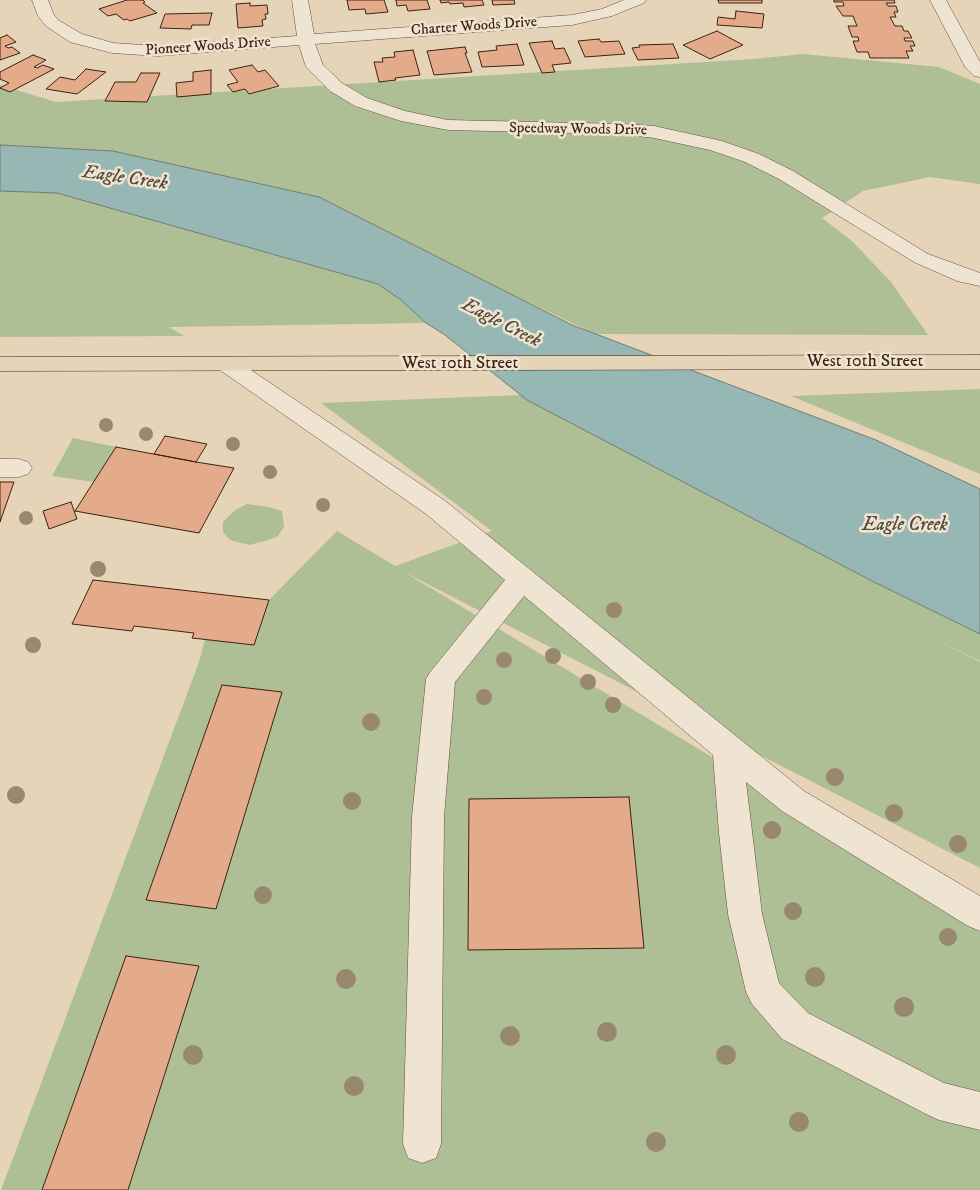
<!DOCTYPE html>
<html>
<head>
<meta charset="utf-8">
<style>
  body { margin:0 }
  canvas { display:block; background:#e6d4b9 }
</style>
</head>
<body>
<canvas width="980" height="1190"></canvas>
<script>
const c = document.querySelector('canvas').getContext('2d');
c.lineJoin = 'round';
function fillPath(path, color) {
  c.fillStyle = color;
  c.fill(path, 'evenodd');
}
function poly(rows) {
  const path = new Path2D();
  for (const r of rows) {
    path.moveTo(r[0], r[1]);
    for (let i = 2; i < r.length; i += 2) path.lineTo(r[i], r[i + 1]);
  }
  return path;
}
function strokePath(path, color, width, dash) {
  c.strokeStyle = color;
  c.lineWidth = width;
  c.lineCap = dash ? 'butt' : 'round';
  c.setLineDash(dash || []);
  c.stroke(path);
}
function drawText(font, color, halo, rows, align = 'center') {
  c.font = font + ' "IM FELL DW Pica",serif';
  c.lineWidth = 5;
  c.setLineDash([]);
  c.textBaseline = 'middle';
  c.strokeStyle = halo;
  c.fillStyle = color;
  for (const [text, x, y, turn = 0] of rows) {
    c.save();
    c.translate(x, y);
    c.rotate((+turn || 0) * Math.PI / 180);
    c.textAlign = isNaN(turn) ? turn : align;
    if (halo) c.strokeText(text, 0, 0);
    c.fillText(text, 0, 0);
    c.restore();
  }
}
const green = poly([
  [803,54,939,67,980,84,980,184,930,177,863,191,822,218,852,241,891,282,928,335,595,334,507,292,319,197,113,151,0,146,0,85,56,102,754,59],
  [0,191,57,193,378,284,401,300,426,323,169,327,184,336,0,337],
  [980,389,980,474,791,396],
  [520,395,872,581,980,634,980,661,933,638,980,662,980,868,404,572,980,918,980,1190,1,1190,199,662,205,639,254,645,269,600,337,531,395,566,492,531,321,403],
  [73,438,116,447,94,482,52,476],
  [247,504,269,507,282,511,284,527,278,536,269,540,249,545,230,540,223,532,223,522,235,510]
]);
const water = poly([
  [0,145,113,151,319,197,572,325,876,440,980,489,980,634,872,581,527,400,445,335,426,323,401,300,378,284,57,193,0,191,0,145]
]);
const building = poly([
  [127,0,143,0,145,2,143,3,157,13,130,21,127,19,124,20,116,14,108,16,99,9,127,0],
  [347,0,384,0,388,12,366,14,365,9,349,10,347,0],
  [396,0,427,0,430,9,408,11,406,5,397,6,396,0],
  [440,0,482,0,484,5,464,7,463,3,450,4,449,2,441,3,440,0],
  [492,0,514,0,515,4,493,5,492,0],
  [718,0,762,0,762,3,719,3,718,0],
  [834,0,894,0,895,3,886,3,888,6,896,6,898,12,894,12,896,17,890,17,895,26,902,26,904,31,908,31,912,38,904,38,905,41,913,41,915,46,910,46,913,51,906,51,909,58,870,58,868,52,857,52,853,41,859,41,858,37,852,37,848,26,857,26,853,16,843,16,836,6,844,6,843,2,834,2,834,0],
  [250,3,250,6,267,5,268,14,265,14,266,19,262,20,263,26,238,28,236,4,250,3],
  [736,11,764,14,762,28,717,25,718,17,735,19,736,11],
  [212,13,209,25,192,25,191,29,160,28,165,14,212,13],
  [717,31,743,45,710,59,683,45,717,31],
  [7,35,16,42,5,46,8,48,12,47,20,53,0,60,0,38,7,35],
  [599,39,601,42,619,41,625,54,585,57,578,41,599,39],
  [552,41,555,49,564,48,571,63,552,65,555,72,542,73,529,43,552,41],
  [517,44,524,65,482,67,478,52,497,50,496,46,517,44],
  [673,44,679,58,638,60,632,48,640,47,639,45,673,44],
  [465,47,467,53,465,53,472,72,434,75,427,51,465,47],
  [413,50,420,75,395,78,396,80,379,82,374,62,383,62,382,58,395,57,394,52,413,50],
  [33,55,46,60,34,67,37,68,43,65,54,69,10,92,0,88,9,83,0,79,0,72,33,55],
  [252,65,258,72,265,70,279,86,249,94,245,89,233,92,227,85,238,82,229,70,252,65],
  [86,69,106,72,77,94,46,89,60,77,75,80,86,69],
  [211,70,211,94,177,97,176,83,193,81,193,72,211,70],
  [141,73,160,73,147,102,105,101,115,82,136,82,141,73],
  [165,436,207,444,196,462,154,454,165,436],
  [116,447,196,462,234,468,199,533,75,511,116,447],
  [0,482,14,482,0,522,0,482],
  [71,502,77,519,49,529,43,511,71,502],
  [93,580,269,600,254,645,192,638,194,633,134,626,132,631,72,624,93,580],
  [222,685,282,692,216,909,146,900,222,685],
  [629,797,644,948,468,950,469,799,629,797],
  [126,956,199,966,128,1190,42,1190,126,956]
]);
const minor = poly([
  [32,0,48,0,54,15,58,20,82,34,113,43,158,46,297,36,292,0,308,0,314,34,572,15,602,9,624,0,646,0,644,3,612,16,572,25,315,44,323,65,342,83,367,98,405,111,448,120,623,124,654,126,722,141,759,154,793,171,928,254,980,273,980,286,957,281,914,262,779,179,745,162,710,150,654,138,623,134,448,130,401,121,355,106,330,91,306,67,299,45,158,56,112,53,70,42,46,26,38,16,32,0],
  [930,0,946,0,980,62,980,77,974,76,965,67,930,0],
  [228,358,236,360,444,500,804,791,980,896,980,931,968,926,782,811,746,782,762,914,779,983,808,1013,944,1083,980,1092,980,1130,939,1120,926,1114,782,1039,752,1004,746,992,728,914,719,833,713,755,524,596,455,682,444,817,441,1144,436,1158,422,1163,408,1158,403,1144,412,817,426,679,431,671,505,580,426,514,220,370,217,365,220,360,228,358],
  [0,459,19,459,28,462,32,468,28,474,19,477,0,477,0,459]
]);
const major = poly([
  [980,355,980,369,0,371,0,357,980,355]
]);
const trees = [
  [106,425,7],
  [146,434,7],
  [233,444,7],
  [270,472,7],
  [323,505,7],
  [26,518,7],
  [98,569,8],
  [614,610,8],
  [33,645,8],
  [553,656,8],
  [504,660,8],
  [588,682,8],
  [484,697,8],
  [613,705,8],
  [371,722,9],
  [835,777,9],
  [16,795,9],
  [352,801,9],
  [894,813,9],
  [772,830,9],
  [958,844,9],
  [263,895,9],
  [793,911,9],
  [948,937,9],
  [815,977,10],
  [346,979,10],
  [904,1007,10],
  [607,1032,10],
  [510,1036,10],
  [193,1055,10],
  [726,1055,10],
  [354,1086,10],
  [799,1122,10],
  [656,1142,10]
];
const farStreetnames = [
  ["Charter Woods Drive",474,27,-4],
  ["Pioneer Woods Drive",208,47,-4],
  ["Speedway Woods Drive",578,130,1]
];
const streetNames = [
  ["West 10th Street",865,362],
  ["West 10th Street",460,364]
];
const waterNames = [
  ["Eagle Creek",125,179,8],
  ["Eagle Creek",501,324,27],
  ["Eagle Creek",905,526]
];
fillPath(green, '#aebe95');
fillPath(water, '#97b7b4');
strokePath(water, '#737c72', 1);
fillPath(building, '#e4ab8b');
strokePath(building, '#3c2310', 1);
strokePath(minor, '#664f3a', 1);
strokePath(major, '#3c2310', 1);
fillPath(minor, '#efe3d2');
fillPath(major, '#e6d4b9');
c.fillStyle = '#98886e';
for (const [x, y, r] of trees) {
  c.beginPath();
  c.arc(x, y, r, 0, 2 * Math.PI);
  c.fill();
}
drawText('15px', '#3c2310', '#efe3d2', farStreetnames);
drawText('18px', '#3c2310', '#efe3d2', streetNames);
drawText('italic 19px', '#534839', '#efe3d2', waterNames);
</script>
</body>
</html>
